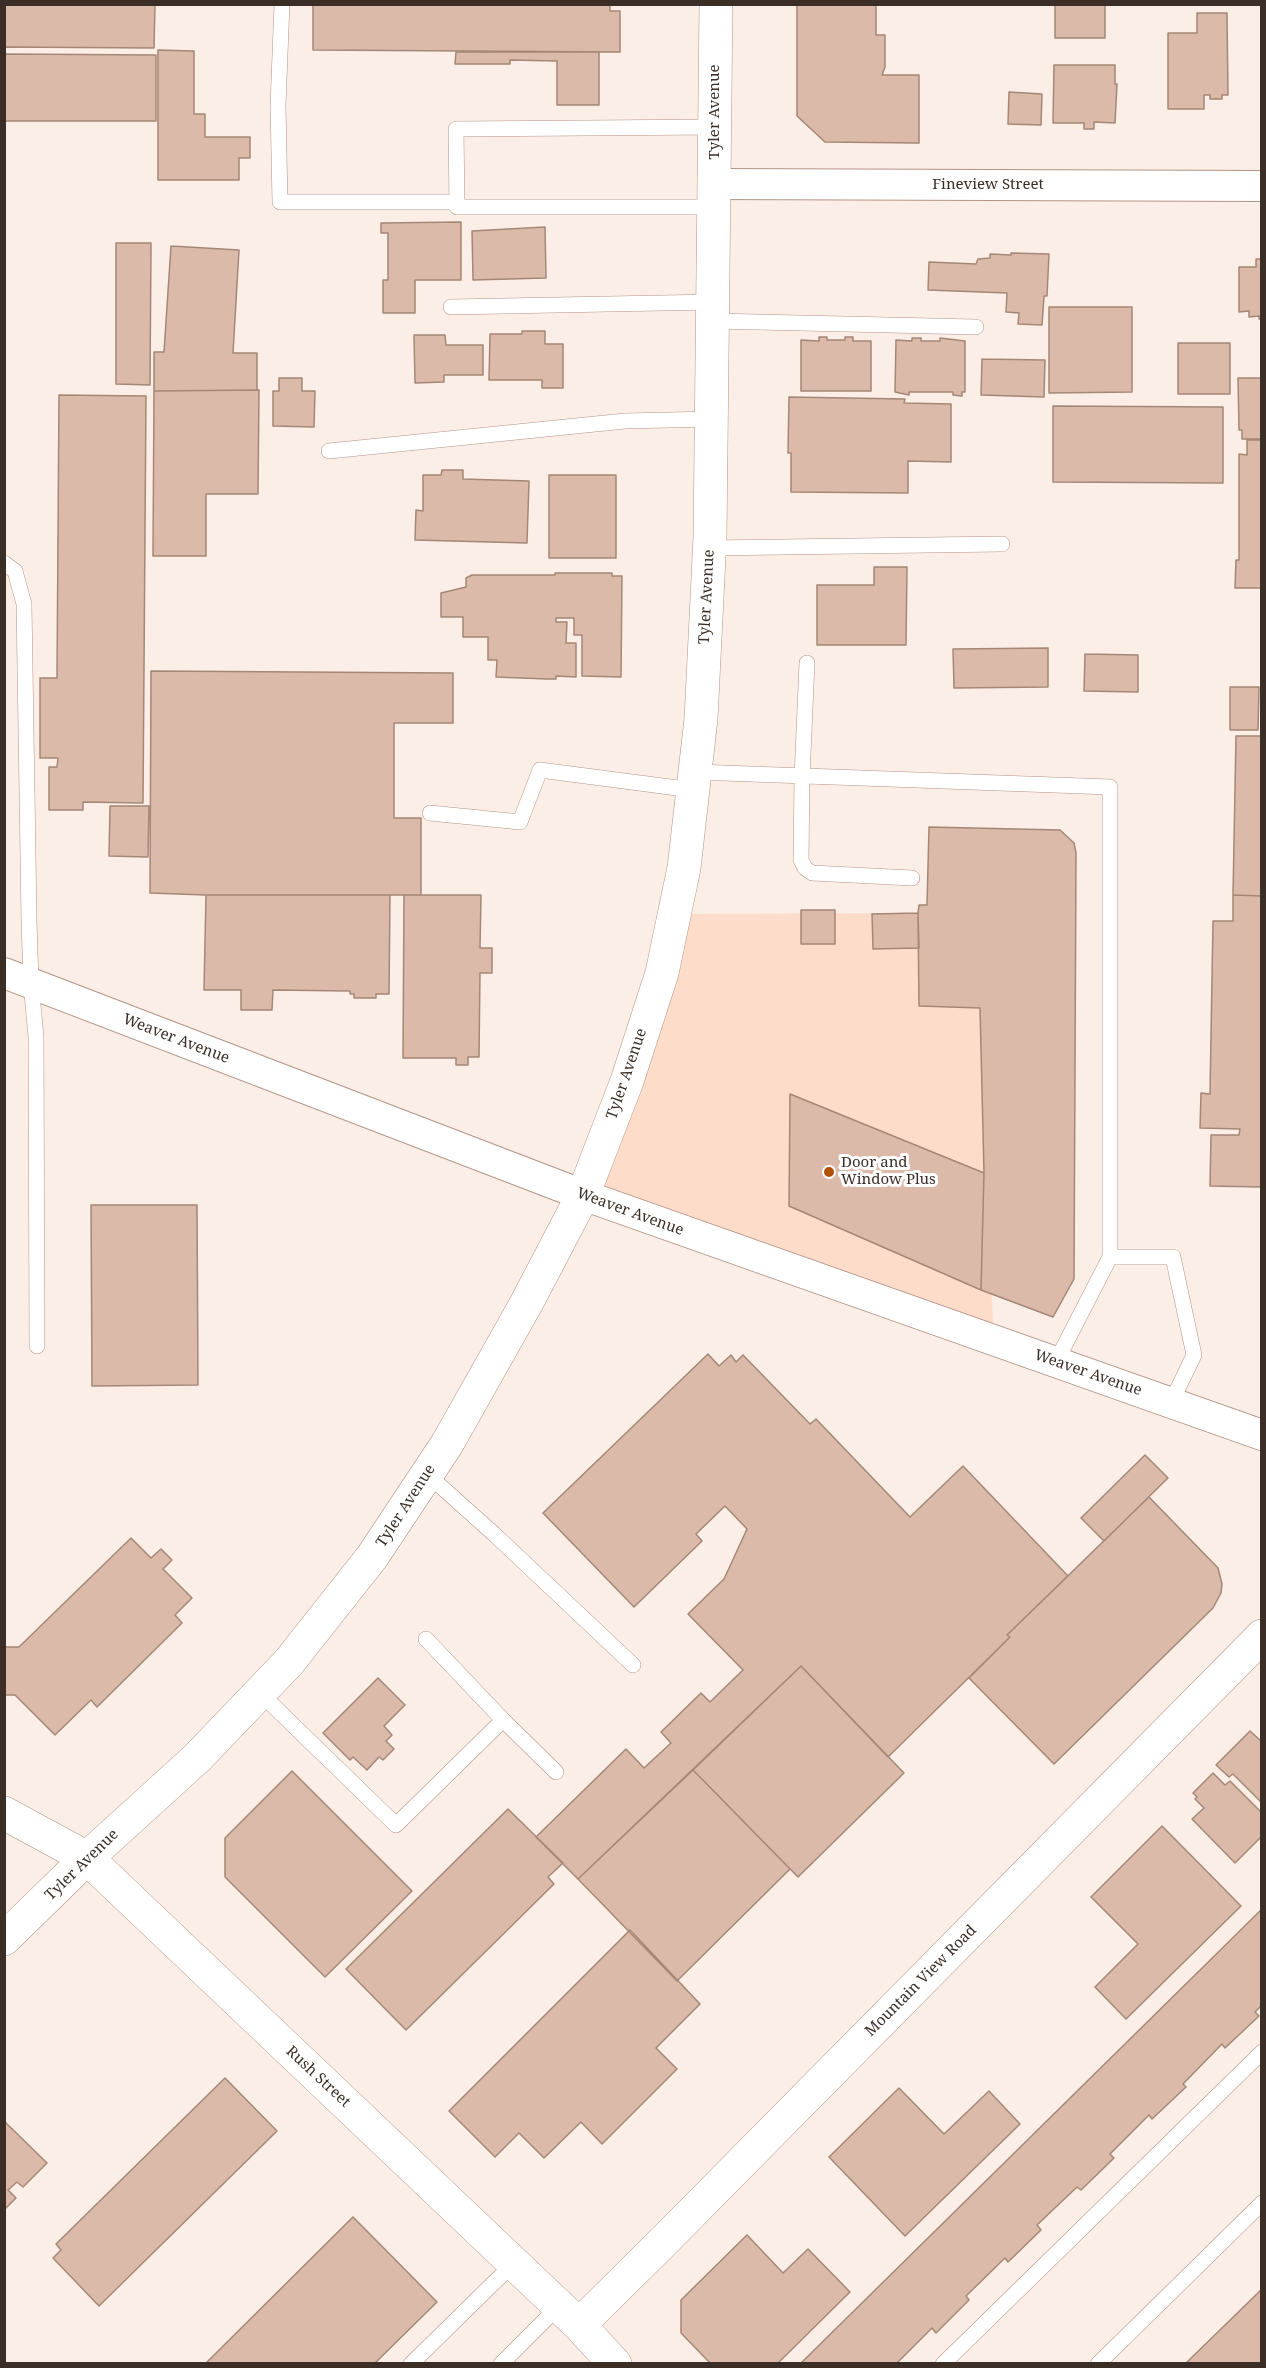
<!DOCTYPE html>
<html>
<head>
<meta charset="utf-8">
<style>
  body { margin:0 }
  #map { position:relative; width:1266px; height:2368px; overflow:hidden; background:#fbeee6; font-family:"Noto Serif",serif }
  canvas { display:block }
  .frame { position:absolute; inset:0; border:6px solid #3b2e27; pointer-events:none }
</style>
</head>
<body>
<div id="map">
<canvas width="1266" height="2368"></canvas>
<div class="frame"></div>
</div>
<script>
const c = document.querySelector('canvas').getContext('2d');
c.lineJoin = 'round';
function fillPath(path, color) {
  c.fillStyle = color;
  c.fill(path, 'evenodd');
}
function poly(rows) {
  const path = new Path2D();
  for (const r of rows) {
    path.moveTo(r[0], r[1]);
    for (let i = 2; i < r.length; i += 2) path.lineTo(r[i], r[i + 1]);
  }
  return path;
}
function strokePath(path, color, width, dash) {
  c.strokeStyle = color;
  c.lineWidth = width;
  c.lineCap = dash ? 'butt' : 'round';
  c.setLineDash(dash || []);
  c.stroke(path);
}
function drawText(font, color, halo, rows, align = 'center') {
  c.font = font + ' "Noto Serif",serif';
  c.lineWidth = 6;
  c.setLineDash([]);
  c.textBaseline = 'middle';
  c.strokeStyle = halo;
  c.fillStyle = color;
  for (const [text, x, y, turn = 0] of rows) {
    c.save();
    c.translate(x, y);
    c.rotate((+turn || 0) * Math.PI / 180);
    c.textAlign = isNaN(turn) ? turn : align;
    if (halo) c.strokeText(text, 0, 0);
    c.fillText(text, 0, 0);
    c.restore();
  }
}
const built = poly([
  [918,913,919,1006,980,1008,984,1173,994,1336,597,1191,684,914]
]);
const building = poly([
  [4,4,155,4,154,48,5,47,4,49,4,4],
  [313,4,610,4,610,11,620,11,620,52,313,50,313,4],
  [797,4,876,4,876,35,885,35,885,67,882,75,919,75,919,143,825,142,797,116,797,4],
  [1055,4,1105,4,1105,38,1055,38,1055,4],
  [1197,13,1227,13,1228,95,1222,95,1222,99,1210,99,1210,95,1204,95,1204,109,1168,109,1168,33,1197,33,1197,13],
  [158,50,194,51,194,114,205,114,205,137,250,137,250,158,239,158,239,180,158,180,158,50],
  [456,52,599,52,599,105,557,105,557,61,510,60,510,64,455,64,456,52],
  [4,54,156,55,156,121,4,121,4,54],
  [1054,65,1115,65,1115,84,1117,84,1115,123,1094,122,1094,129,1084,129,1084,123,1053,123,1054,65],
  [1009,92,1042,94,1041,125,1008,124,1009,92],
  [461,222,461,280,415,280,415,313,383,313,383,280,388,280,388,233,381,233,381,223,461,222],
  [545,227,546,278,473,280,472,231,545,227],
  [116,243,151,243,150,385,116,384,116,243],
  [171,246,239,250,233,353,257,353,257,390,154,391,154,352,164,352,171,246],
  [1011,253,1049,254,1047,296,1044,296,1042,325,1018,324,1019,313,1006,312,1007,293,928,290,929,262,976,264,978,259,990,258,990,254,1011,255,1011,253],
  [1256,259,1262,259,1262,319,1259,319,1259,316,1249,317,1249,311,1239,312,1239,267,1256,267,1256,259],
  [1049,307,1132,307,1132,392,1049,393,1049,307],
  [522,331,545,331,545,344,563,344,563,388,542,388,542,380,489,380,490,334,522,334,522,331],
  [414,335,445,335,446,345,483,345,483,375,444,375,444,382,415,383,414,335],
  [819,337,827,337,827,340,845,340,845,337,853,337,853,341,871,341,871,391,801,391,801,340,819,341,819,337],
  [912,338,921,338,921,341,940,341,940,338,965,341,965,392,962,392,962,396,953,395,953,392,909,392,909,395,895,392,896,340,912,341,912,338],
  [1178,343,1230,343,1230,394,1178,394,1178,343],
  [982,359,1045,360,1044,397,981,395,982,359],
  [279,378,302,378,302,391,315,391,314,427,273,426,273,391,279,391,279,378],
  [1238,378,1262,378,1262,439,1242,439,1242,430,1239,430,1238,378],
  [259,390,258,494,206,494,206,556,153,556,154,391,259,390],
  [59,395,146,396,143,803,83,802,83,810,49,810,49,767,57,767,58,758,40,758,40,678,57,678,59,395],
  [789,397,905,399,904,403,951,404,951,462,908,461,908,493,791,492,791,453,788,453,789,397],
  [1053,406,1223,407,1223,483,1053,482,1053,406],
  [1247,440,1262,440,1262,588,1235,588,1236,560,1239,560,1239,454,1247,455,1247,440],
  [442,470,463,470,463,479,529,481,527,543,415,540,416,510,423,511,423,475,441,475,442,470],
  [549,475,616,475,616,558,549,558,549,475],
  [874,567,907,567,906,645,817,645,817,585,874,585,874,567],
  [555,573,612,573,612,576,622,576,621,677,582,676,582,635,574,635,574,618,556,618,556,622,567,622,566,643,576,643,576,677,556,676,556,679,547,679,496,677,497,660,488,660,488,637,463,637,463,617,441,617,441,593,466,587,466,578,472,575,555,575,555,573],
  [1048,648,1048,687,954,688,953,649,1048,648],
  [1085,654,1138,655,1138,692,1084,691,1085,654],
  [151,671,453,673,453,723,394,723,394,818,421,818,421,895,206,895,150,893,151,671],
  [1230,687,1259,687,1258,730,1230,730,1230,687],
  [1236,736,1262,736,1262,896,1233,895,1236,736],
  [110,806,149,806,148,857,109,856,110,806],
  [929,827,1060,830,1074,843,1076,853,1074,1279,1053,1317,981,1290,984,1173,980,1008,919,1006,918,913,919,905,927,905,929,827],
  [206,895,390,895,389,994,376,994,376,998,354,998,354,994,350,994,350,991,273,990,272,1010,241,1010,241,990,204,990,206,895],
  [404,895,481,895,480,948,492,948,492,973,480,973,479,1057,468,1057,468,1065,456,1065,456,1058,403,1058,404,895],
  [1233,895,1262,896,1262,1187,1210,1186,1211,1135,1239,1135,1240,1129,1200,1128,1201,1093,1210,1094,1213,921,1233,921,1233,895],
  [801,910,835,910,835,944,801,944,801,910],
  [918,913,919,948,873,949,872,914,918,913],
  [790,1094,984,1173,981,1290,789,1206,790,1094],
  [91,1205,197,1205,198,1385,92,1386,91,1205],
  [708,1354,719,1366,731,1355,736,1362,743,1355,810,1424,816,1419,910,1517,963,1466,1068,1576,1007,1635,1010,1637,888,1757,801,1666,578,1879,536,1837,626,1749,644,1768,671,1743,661,1732,701,1693,710,1702,743,1670,688,1614,724,1579,747,1529,725,1506,696,1534,702,1541,634,1607,543,1513,708,1354],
  [1145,1455,1168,1478,1104,1541,1081,1518,1145,1455],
  [1149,1497,1218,1568,1222,1584,1221,1593,1213,1608,1054,1764,969,1678,1010,1637,1007,1635,1149,1497],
  [131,1538,151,1558,161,1549,172,1560,163,1569,192,1598,175,1615,182,1623,97,1707,91,1700,55,1735,15,1695,4,1695,4,1647,19,1647,131,1538],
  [801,1666,904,1773,798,1877,693,1770,801,1666],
  [378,1678,405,1705,384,1726,392,1735,386,1741,394,1749,383,1760,379,1757,367,1770,353,1757,350,1760,323,1733,378,1678],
  [1250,1731,1262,1742,1262,1803,1233,1774,1229,1777,1216,1765,1250,1731],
  [693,1770,790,1869,677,1981,578,1879,693,1770],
  [292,1771,412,1891,325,1977,225,1877,225,1838,292,1771],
  [1213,1773,1225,1785,1230,1781,1262,1813,1262,1836,1235,1863,1192,1819,1204,1808,1195,1799,1197,1797,1193,1793,1213,1773],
  [508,1809,563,1863,548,1877,554,1884,406,2030,346,1969,508,1809],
  [1162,1826,1241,1906,1126,2019,1095,1987,1138,1944,1091,1897,1162,1826],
  [1262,1909,1262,2005,1255,2012,1259,2016,1225,2048,1222,2044,1183,2084,1186,2087,1152,2119,1149,2115,1110,2154,1114,2158,1081,2190,1077,2187,1037,2225,1041,2230,1008,2262,1005,2258,966,2296,969,2300,936,2333,932,2328,896,2364,800,2364,1262,1909],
  [630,1930,700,2004,656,2048,677,2069,602,2144,581,2122,544,2158,519,2133,495,2157,449,2111,630,1930],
  [225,2078,277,2131,99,2306,53,2258,61,2250,56,2244,225,2078],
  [899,2088,944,2134,989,2091,1020,2124,905,2236,829,2157,899,2088],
  [4,2121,47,2163,23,2187,17,2182,8,2190,16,2198,5,2209,4,2121],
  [353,2217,437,2302,374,2364,205,2364,353,2217],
  [747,2235,783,2273,808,2249,850,2292,777,2364,711,2364,681,2333,681,2300,747,2235],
  [1262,2289,1262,2364,1185,2364,1262,2289]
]);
const lane = poly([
  [282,4,278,105,280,202,457,202],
  [715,207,457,207,456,129,715,127],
  [451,307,714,302],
  [713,321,976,327],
  [329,451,625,421,712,419],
  [709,548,1002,544],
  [4,563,15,571,24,604,29,919,31,983,36,1037,37,1346],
  [807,663,802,777,801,860,805,868,812,873,912,878],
  [695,772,1110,787,1110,1257],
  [430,813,520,822,540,770,693,790],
  [1056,1362,1110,1257,1173,1257,1194,1355,1171,1403],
  [427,1474,494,1534,633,1665],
  [259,1692,396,1825,503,1720,426,1639],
  [503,1720,556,1772],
  [411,2364,514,2263],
  [501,2364,559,2306],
  [943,2364,1262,2052],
  [1098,2364,1262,2203]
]);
const street = poly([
  [715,184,1262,186],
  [4,973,583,1195,1262,1435]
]);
const secondary = poly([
  [4,1813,87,1858,579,2325,615,2364],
  [4,1939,87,1858,197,1758,289,1662,372,1557,447,1444,526,1304,583,1195,627,1081,662,973,684,868,701,719,710,537,716,4],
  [579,2325,664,2241,1262,1636]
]);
const markers = [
  [829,1172,6,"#b05100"]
];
const streetNames = [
  ["Tyler Avenue",715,112,-90],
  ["Fineview Street",988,185],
  ["Tyler Avenue",707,597,-87],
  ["Weaver Avenue",176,1039,21],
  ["Tyler Avenue",627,1074,-71],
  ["Weaver Avenue",630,1212,20],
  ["Weaver Avenue",1088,1373,19],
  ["Tyler Avenue",406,1506,-57],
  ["Tyler Avenue",82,1865,-44],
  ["Mountain View Road",921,1981,-45],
  ["Rush Street",318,2077,43]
];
const poiNames = [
  ["Door and",841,1163],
  ["Window Plus",841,1180]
];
fillPath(built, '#fddcca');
fillPath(building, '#dbbaa9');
strokePath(building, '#a58776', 1.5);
strokePath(lane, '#b39484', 16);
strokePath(street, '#b39484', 32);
strokePath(secondary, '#b39484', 34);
strokePath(lane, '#fff', 15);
strokePath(street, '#fff', 30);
strokePath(secondary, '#fff', 33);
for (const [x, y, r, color] of markers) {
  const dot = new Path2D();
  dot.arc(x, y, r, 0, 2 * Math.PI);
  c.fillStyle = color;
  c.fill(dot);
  strokePath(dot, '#fff', 2);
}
drawText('15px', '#3b2e27', '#fff', streetNames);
drawText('15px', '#3b2e27', '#fff', poiNames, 'left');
</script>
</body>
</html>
